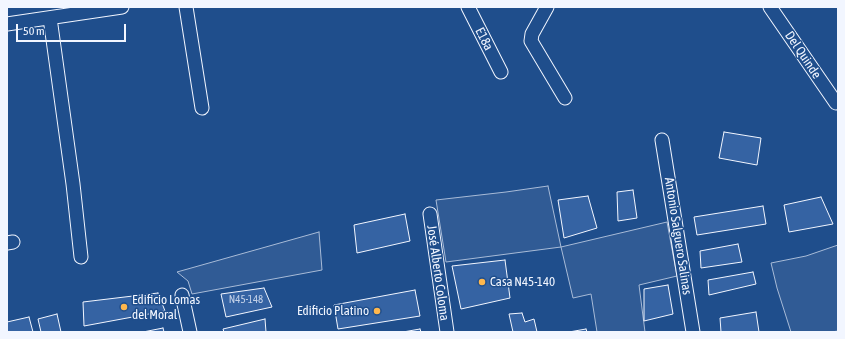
<!DOCTYPE html>
<html>
<head>
<meta charset="utf-8">
<style>
  body { margin:0 }
  #map { position:relative; width:845px; height:339px; overflow:hidden; background:#1f4e8c; font-family:"Asap Condensed",sans-serif }
  canvas { display:block }
  .frame { position:absolute; inset:0; border:8px solid #f2f6ff; pointer-events:none }
  .scale { position:absolute; left:16px; top:24px; width:110px; height:18px; box-sizing:border-box; border:2px solid #f2f6ff; border-top:0; padding-left:5px; font-size:12px; line-height:14px; white-space:nowrap; color:#f2f6ff; -webkit-text-stroke:3px #1f4e8c; paint-order:stroke }
</style>
</head>
<body>
<div id="map">
<canvas width="845" height="339"></canvas>
<div class="frame"></div>
<div class="scale">50 m</div>
</div>
<script>
const c = document.querySelector('canvas').getContext('2d');
c.lineJoin = 'round';
function fillPath(path, color) {
  c.fillStyle = color;
  c.fill(path, 'evenodd');
}
function poly(rows) {
  const path = new Path2D();
  for (const r of rows) {
    path.moveTo(r[0], r[1]);
    for (let i = 2; i < r.length; i += 2) path.lineTo(r[i], r[i + 1]);
  }
  return path;
}
function strokePath(path, color, width, dash) {
  c.strokeStyle = color;
  c.lineWidth = width;
  c.lineCap = dash ? 'butt' : 'round';
  c.setLineDash(dash || []);
  c.stroke(path);
}
function drawText(font, color, halo, rows, align = 'center') {
  c.font = font + ' "Asap Condensed",sans-serif';
  c.lineWidth = 3;
  c.setLineDash([]);
  c.textBaseline = 'middle';
  c.strokeStyle = halo;
  c.fillStyle = color;
  for (const [text, x, y, turn = 0] of rows) {
    c.save();
    c.translate(x, y);
    c.rotate((+turn || 0) * Math.PI / 180);
    c.textAlign = isNaN(turn) ? turn : align;
    if (halo) c.strokeText(text, 0, 0);
    c.fillText(text, 0, 0);
    c.restore();
  }
}
const green = poly([
  [548,186,561,247,667,222,677,276,639,285,645,332,597,332,591,294,573,298,561,247,446,262,436,200,506,192,548,186],
  [319,232,322,270,192,294,188,281,177,272,319,232],
  [838,245,838,331,831,332,791,332,777,288,771,263,806,256,838,245]
]);
const building = poly([
  [724,132,761,138,757,165,719,158,724,132],
  [633,190,637,218,618,221,617,192,633,190],
  [588,196,597,228,564,238,558,200,588,196],
  [821,197,833,224,789,232,784,205,821,197],
  [763,206,766,224,697,235,694,217,763,206],
  [405,214,410,241,357,253,354,225,405,214],
  [738,244,742,262,701,268,700,251,738,244],
  [505,260,510,298,461,309,452,266,505,260],
  [753,272,756,284,709,295,708,280,753,272],
  [668,285,673,314,644,321,644,289,668,285],
  [264,288,272,307,226,317,221,294,264,288],
  [415,290,420,316,338,329,334,305,415,290],
  [158,293,165,311,84,326,83,302,158,293],
  [756,312,759,332,721,332,720,318,756,312],
  [522,313,525,322,534,319,537,332,513,332,509,314,522,313],
  [57,314,61,332,41,332,38,319,57,314],
  [29,317,33,332,7,332,7,322,29,317],
  [265,319,266,332,224,332,223,329,265,319],
  [163,328,164,332,143,332,163,328],
  [420,329,421,332,403,332,420,329],
  [586,329,587,332,569,332,586,329]
]);
const minor = poly([
  [186,7,202,108],
  [468,7,501,72],
  [547,7,532,34,531,41,565,98],
  [770,7,836,103],
  [50,18,73,184,81,257],
  [7,24,122,7],
  [662,140,693,332],
  [430,214,447,332],
  [7,243,13,242],
  [182,295,190,332]
]);
const markers = [
  [482,282,4,"#ffb74d"],
  [124,307,4,"#ffb74d"],
  [377,311,4,"#ffb74d"]
];
const numberNames = [
  ["N45-148",246,300]
];
const streetNames = [
  ["E18a",484,39,63],
  ["Del Quinde",803,55,56],
  ["Antonio Salguero Salinas",678,236,81],
  ["José Alberto Coloma",438,273,82]
];
const poiNames = [
  ["Casa N45-140",490,282],
  ["Edificio Lomas",132,300],
  ["del Moral",132,315],
  ["Edificio Platino",369,311,"right"]
];
fillPath(green, '#305b95');
strokePath(green, '#a8bbd7', 1);
fillPath(building, '#3563a3');
strokePath(building, '#f2f6ff', 1);
strokePath(minor, '#f2f6ff', 15);
strokePath(minor, '#1f4e8c', 13);
for (const [x, y, r, color] of markers) {
  const dot = new Path2D();
  dot.arc(x, y, r, 0, 2 * Math.PI);
  c.fillStyle = color;
  c.fill(dot);
  strokePath(dot, '#1f4e8c', 1.5);
}
drawText('11px', '#c3d1e8', null, numberNames);
drawText('13px', '#f2f6ff', '#1f4e8c', streetNames);
drawText('13px', '#f2f6ff', '#1f4e8c', poiNames, 'left');
</script>
</body>
</html>
